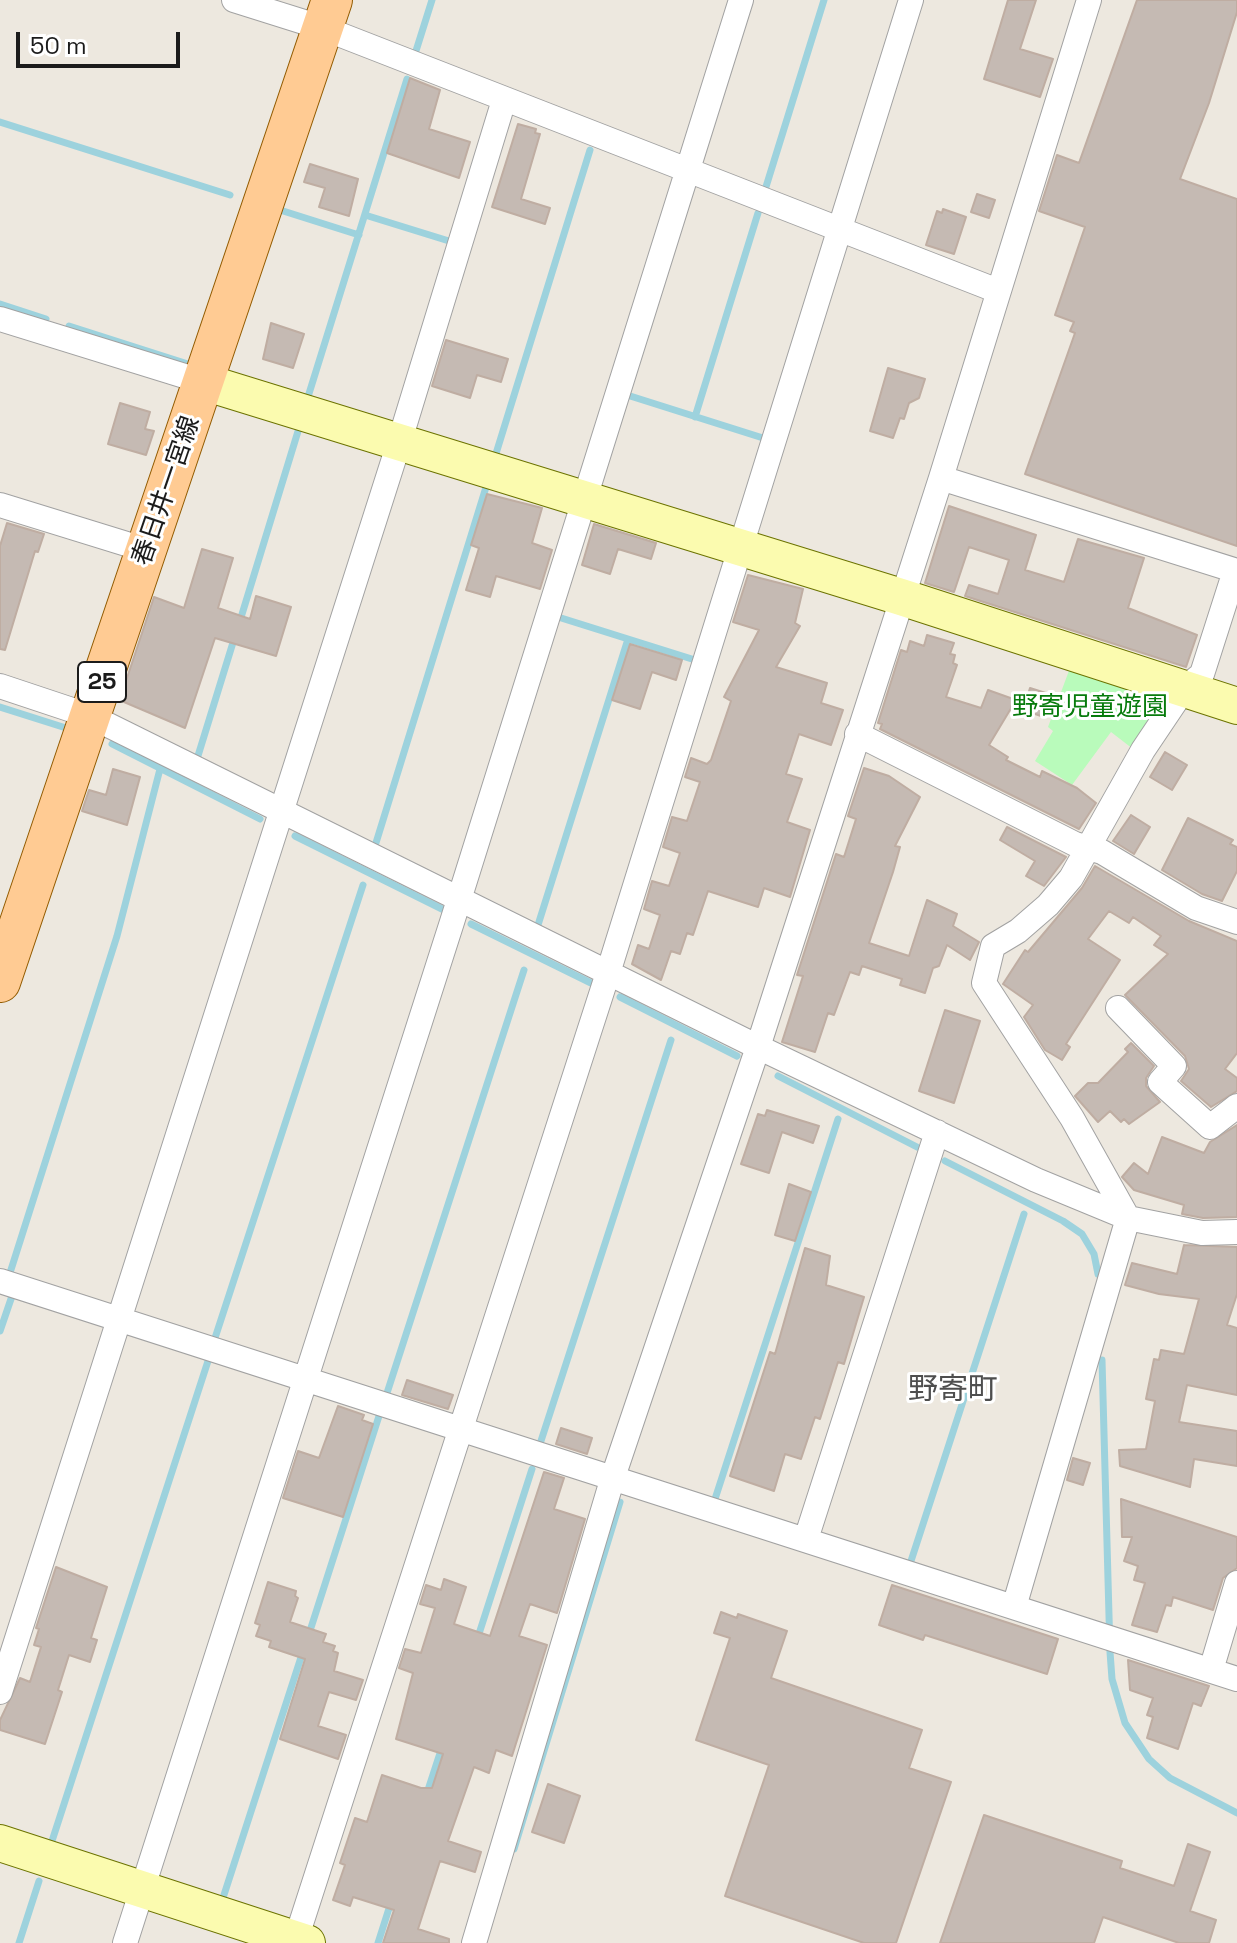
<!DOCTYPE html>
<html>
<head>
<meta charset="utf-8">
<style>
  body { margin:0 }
  #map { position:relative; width:1237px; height:1943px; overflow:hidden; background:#ede8df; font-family:"Space Grotesk",sans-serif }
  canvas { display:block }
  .scale { position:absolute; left:16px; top:32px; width:164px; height:36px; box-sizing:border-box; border:4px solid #1b1b1b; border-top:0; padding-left:10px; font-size:24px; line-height:28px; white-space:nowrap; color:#1b1b1b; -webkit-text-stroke:6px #fff; paint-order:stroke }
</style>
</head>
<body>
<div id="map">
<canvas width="1237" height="1943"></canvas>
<div class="scale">50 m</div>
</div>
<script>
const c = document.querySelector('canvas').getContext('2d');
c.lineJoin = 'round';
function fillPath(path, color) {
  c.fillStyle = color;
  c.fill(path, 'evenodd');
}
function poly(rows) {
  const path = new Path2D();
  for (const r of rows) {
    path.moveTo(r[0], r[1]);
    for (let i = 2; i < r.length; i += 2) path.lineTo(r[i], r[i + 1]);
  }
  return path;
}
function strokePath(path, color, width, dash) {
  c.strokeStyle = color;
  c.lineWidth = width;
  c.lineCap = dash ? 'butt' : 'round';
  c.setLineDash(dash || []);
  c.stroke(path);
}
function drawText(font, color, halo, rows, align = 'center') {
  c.font = font + ' "Space Grotesk","Noto Sans JP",sans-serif';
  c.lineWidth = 6;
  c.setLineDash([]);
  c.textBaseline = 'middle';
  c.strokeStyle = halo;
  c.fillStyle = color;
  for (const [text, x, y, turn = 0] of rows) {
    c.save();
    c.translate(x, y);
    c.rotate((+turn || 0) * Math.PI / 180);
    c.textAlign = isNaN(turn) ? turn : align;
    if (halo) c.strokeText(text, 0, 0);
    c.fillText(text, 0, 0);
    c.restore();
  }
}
const park = poly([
  [1070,668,1161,697,1165,706,1133,749,1111,732,1072,785,1035,761,1053,731,1048,727]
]);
const stream = poly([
  [415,54,432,0],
  [0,122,230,195],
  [765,190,824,0],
  [280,210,359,235],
  [365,215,449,241],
  [0,304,46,319],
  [69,326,191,365],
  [627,395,763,438],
  [307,400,407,79],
  [695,417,758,213],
  [494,460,590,150],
  [558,617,695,660],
  [239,624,299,428],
  [0,707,66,728],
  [112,744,260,819],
  [197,759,235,636],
  [295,836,444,910],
  [375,846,487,484],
  [471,924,591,983],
  [538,925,628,639],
  [620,997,737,1056],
  [778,1076,917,1147],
  [945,1161,1063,1221,1082,1234,1094,1254,1098,1274],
  [9,1276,117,936,160,769],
  [0,1331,12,1296],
  [215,1338,363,885],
  [1102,1360,1110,1652,1112,1679,1125,1723,1149,1759,1170,1778,1237,1813],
  [387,1393,524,970],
  [540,1444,671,1040],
  [715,1499,838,1119],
  [911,1561,1024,1214],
  [308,1637,379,1416],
  [477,1640,532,1469],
  [426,1796,442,1747],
  [52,1841,208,1361],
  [514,1849,620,1502],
  [222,1901,304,1648],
  [19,1943,39,1881],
  [378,1943,392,1899]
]);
const building = poly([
  [1008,0,1036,0,1020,49,1053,59,1040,97,984,79,1008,0],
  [1137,0,1237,0,1237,12,1209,103,1180,179,1237,199,1237,546,1025,474,1075,333,1070,331,1074,322,1055,315,1085,227,1039,211,1057,155,1079,163,1137,0],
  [410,78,440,90,429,129,470,142,459,178,387,153,410,78],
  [518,124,536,129,535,133,540,134,521,199,550,208,545,224,492,207,518,124],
  [310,164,358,179,349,216,319,207,325,188,304,182,310,164],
  [977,194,995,200,989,218,971,212,977,194],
  [943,209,966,217,954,254,926,245,937,211,942,213,943,209],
  [271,323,304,334,293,368,263,359,271,323],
  [446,340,508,359,501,382,477,375,470,398,432,386,446,340],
  [888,368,925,379,919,398,909,403,904,419,900,418,893,438,870,431,888,368],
  [120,403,150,412,145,429,154,431,146,455,108,444,120,403],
  [487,494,542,508,532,543,552,550,540,589,496,576,490,597,466,590,479,548,471,545,487,494],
  [949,506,1036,535,1025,570,1064,582,1078,539,1144,558,1128,608,1197,635,1186,667,965,596,969,585,998,594,1009,560,969,547,954,592,925,583,949,506],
  [7,523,44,534,38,552,35,551,5,650,0,649,0,546,7,523],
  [594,524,656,543,651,559,618,549,610,574,582,565,594,524],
  [202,549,233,558,218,608,250,619,256,596,291,607,276,656,215,638,185,728,124,702,126,698,121,696,154,597,184,608,202,549],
  [748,575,803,589,795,623,800,626,776,667,827,683,821,703,843,710,831,745,799,734,786,774,802,779,787,822,810,830,790,897,764,888,758,907,708,891,693,935,687,933,680,954,671,951,661,980,632,964,638,945,649,949,660,915,644,909,652,881,669,886,680,853,663,847,672,817,687,821,700,782,685,777,691,758,707,764,711,760,731,701,724,697,759,630,733,622,748,575],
  [927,635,954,643,950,654,955,655,953,663,957,665,946,697,981,708,988,690,1016,700,989,745,1008,757,1006,760,1040,777,1042,771,1077,788,1096,803,1079,829,880,729,882,724,878,723,901,650,907,652,910,641,924,646,927,635],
  [630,644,682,660,676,680,652,672,640,709,612,700,630,644],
  [1030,688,1052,695,1044,717,1023,710,1030,688],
  [1165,752,1187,765,1172,790,1150,777,1165,752],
  [864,768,889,776,920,797,895,846,900,847,893,872,869,943,909,956,927,900,957,914,953,926,979,942,970,960,947,945,939,966,933,968,925,993,900,985,902,979,862,966,859,975,850,972,834,1015,828,1013,815,1052,782,1042,803,976,797,975,836,854,844,857,856,819,848,816,864,768],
  [113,769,140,777,127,825,82,811,89,790,106,795,113,769],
  [1131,815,1150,827,1134,854,1113,841,1131,815],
  [1188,818,1233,840,1230,844,1237,847,1237,871,1222,901,1202,894,1162,870,1188,818],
  [1007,827,1066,857,1044,886,1026,876,1035,861,1000,840,1007,827],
  [1095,866,1189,921,1237,941,1237,1053,1225,1069,1237,1078,1237,1091,1211,1107,1181,1081,1189,1069,1185,1056,1125,995,1168,954,1154,945,1161,936,1133,917,1129,923,1109,911,1088,939,1120,960,1066,1044,1070,1047,1062,1060,1045,1050,1024,1017,1033,1005,1003,984,1025,950,1028,952,1082,888,1095,866],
  [945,1010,980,1021,954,1103,919,1091,945,1010],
  [1131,1043,1154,1066,1146,1078,1146,1086,1160,1102,1129,1124,1124,1119,1121,1122,1110,1111,1098,1122,1075,1096,1088,1083,1098,1083,1128,1052,1125,1049,1131,1043],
  [767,1110,819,1126,813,1143,782,1132,769,1173,741,1164,758,1114,765,1116,767,1110],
  [1237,1125,1237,1217,1203,1218,1182,1214,1184,1205,1134,1190,1122,1177,1134,1163,1148,1174,1162,1137,1204,1153,1210,1142,1237,1125],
  [789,1184,811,1192,795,1241,775,1235,789,1184],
  [1184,1245,1237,1247,1237,1294,1227,1325,1237,1328,1237,1395,1187,1385,1179,1422,1237,1431,1237,1466,1194,1459,1190,1487,1120,1466,1119,1450,1146,1449,1155,1401,1146,1399,1154,1359,1159,1360,1161,1350,1184,1354,1199,1299,1159,1294,1125,1285,1132,1263,1177,1274,1184,1245],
  [805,1248,830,1256,826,1285,864,1297,844,1364,838,1362,820,1419,815,1417,801,1459,785,1454,774,1491,730,1476,770,1352,775,1354,805,1248],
  [407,1380,453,1395,448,1409,402,1395,407,1380],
  [338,1406,364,1415,362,1420,373,1424,343,1517,283,1498,298,1451,319,1458,338,1406],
  [561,1428,592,1438,587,1454,556,1444,561,1428],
  [1073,1458,1090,1463,1083,1485,1067,1480,1073,1458],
  [544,1472,564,1478,554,1509,585,1519,557,1613,530,1604,519,1636,547,1645,512,1756,496,1750,489,1773,474,1767,448,1841,481,1852,475,1872,440,1861,418,1929,449,1939,449,1943,383,1943,394,1910,353,1897,350,1906,333,1900,345,1865,340,1863,355,1818,367,1822,382,1775,421,1788,432,1788,443,1754,396,1739,413,1673,399,1668,405,1649,421,1653,435,1608,420,1604,426,1585,441,1590,444,1579,466,1587,454,1624,490,1636,544,1472],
  [1121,1499,1237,1537,1237,1568,1223,1578,1213,1610,1173,1597,1171,1606,1166,1605,1157,1632,1132,1625,1145,1583,1134,1580,1138,1566,1124,1561,1132,1537,1122,1537,1121,1499],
  [56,1567,107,1587,91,1638,97,1640,90,1662,69,1655,58,1690,62,1692,45,1744,0,1730,0,1720,20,1678,30,1682,41,1647,34,1645,39,1629,36,1628,56,1567],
  [268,1582,296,1591,295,1596,298,1598,290,1622,326,1634,323,1642,335,1646,333,1651,338,1653,334,1671,363,1680,356,1700,329,1692,318,1726,346,1735,338,1759,280,1739,305,1659,269,1647,271,1641,256,1636,260,1625,255,1623,268,1582],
  [892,1585,1058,1639,1047,1674,925,1635,923,1640,879,1625,892,1585],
  [721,1612,737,1618,738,1614,787,1631,771,1678,922,1730,909,1768,951,1782,896,1943,864,1943,725,1896,769,1765,696,1740,730,1638,714,1633,721,1612],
  [1128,1660,1209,1686,1201,1706,1193,1703,1178,1749,1147,1738,1153,1717,1147,1715,1153,1698,1130,1690,1128,1660],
  [548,1784,580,1796,564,1843,532,1832,548,1784],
  [984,1815,1122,1861,1120,1868,1174,1886,1188,1844,1210,1852,1190,1911,1216,1920,1209,1943,1179,1943,1103,1917,1094,1943,940,1943,984,1815]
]);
const street = poly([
  [234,0,323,28,998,291],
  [0,319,204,382],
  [941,478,1237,571],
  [0,505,146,550],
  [0,686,90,716,758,1047,1036,1180,1128,1218,1202,1233,1237,1232],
  [857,734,1075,844,1102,852,1196,908,1237,922],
  [1118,1008,1174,1066,1160,1082,1210,1127,1237,1106],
  [0,1281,1237,1679],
  [806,1539,937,1132],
  [1014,1607,1128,1218,1072,1118,984,983,993,946,1018,931,1048,905,1071,878,1143,750,1184,689,1202,674,1235,571],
  [1211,1670,1237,1583],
  [0,1692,399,443,504,100],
  [296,1939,608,973,911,0],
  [125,1943,452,922,741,0],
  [474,1943,613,1477,758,1047,941,478,1089,0]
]);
const secondary = poly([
  [204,382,901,597,1237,706],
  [0,1843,307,1943]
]);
const primary = poly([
  [0,982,332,0]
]);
const shields = [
  [102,682,48]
];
const shieldNames = [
  ["25",102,682]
];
const streetNames = [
  ["春日井一宮線",167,491,-71]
];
const parkNames = [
  ["野寄児童遊園",1090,708]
];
const quarterNames = [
  ["野寄町",953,1391]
];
fillPath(park, '#b9fbbb');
strokePath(stream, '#9dd2dd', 7);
fillPath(building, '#c5bab3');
strokePath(building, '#bfada2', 2);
strokePath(street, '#a2a2a2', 26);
strokePath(secondary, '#6c7301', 38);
strokePath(primary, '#925b00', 42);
strokePath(street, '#fff', 24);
strokePath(secondary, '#fbfbaf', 36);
strokePath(primary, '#ffcb93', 40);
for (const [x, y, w] of shields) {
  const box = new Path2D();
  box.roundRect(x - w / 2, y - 20, w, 40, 6);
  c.fillStyle = '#fff';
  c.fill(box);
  strokePath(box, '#1b1b1b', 2);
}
drawText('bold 24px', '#1b1b1b', null, shieldNames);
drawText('26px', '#1b1b1b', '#fff', streetNames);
drawText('26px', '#077b0c', '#fff', parkNames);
drawText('30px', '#4e4e4e', '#fff', quarterNames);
</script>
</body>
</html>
